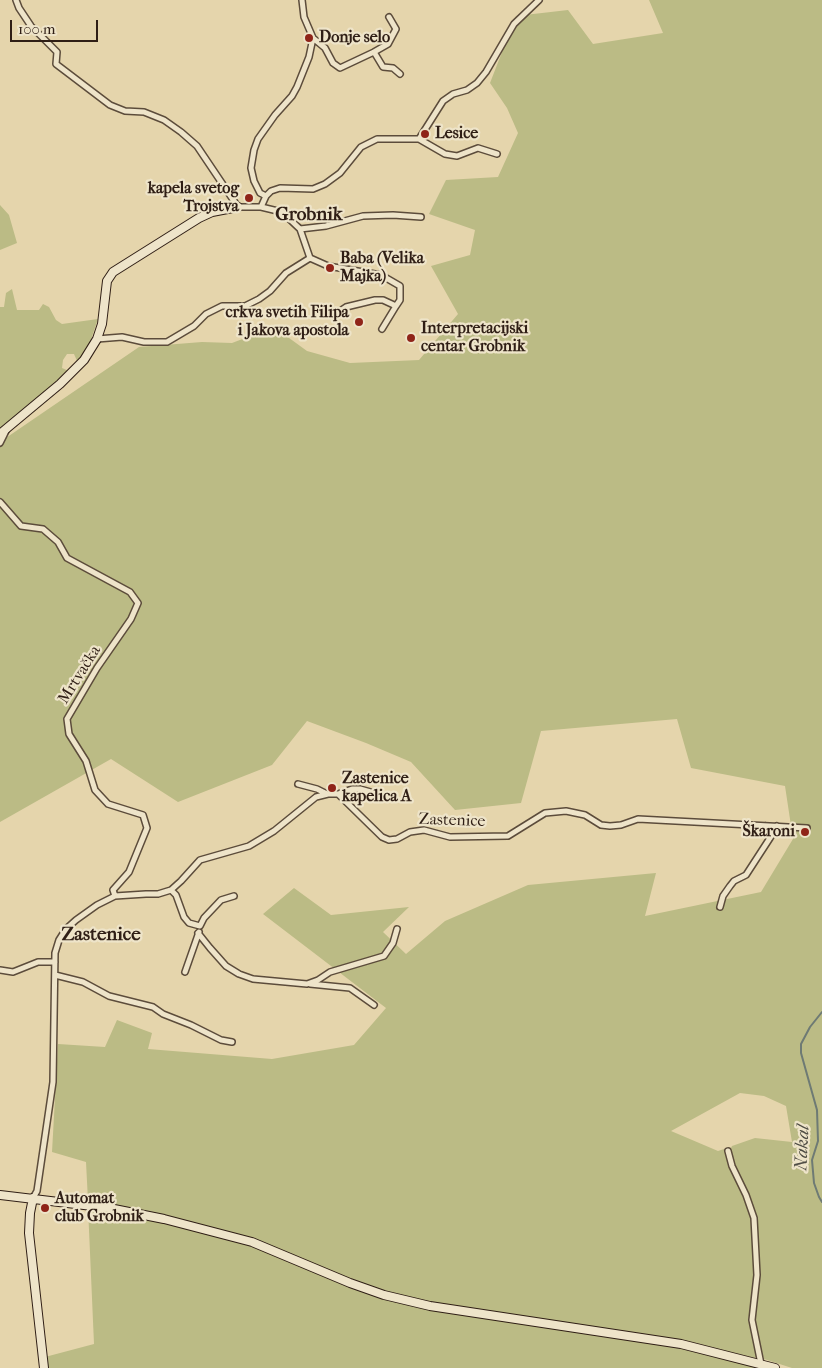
<!DOCTYPE html>
<html>
<head>
<meta charset="utf-8">
<style>
  body { margin:0 }
  #map { position:relative; width:822px; height:1368px; overflow:hidden; background:#e5d5ac; font-family:"IM FELL French Canon",serif }
  canvas { display:block }
  .scale { position:absolute; left:10px; top:20px; width:88px; height:22px; box-sizing:border-box; border:2px solid #2f1e15; border-top:0; padding-left:6px; font-size:15px; line-height:18px; white-space:nowrap; color:#2f1e15; -webkit-text-stroke:4px #eee4c9; paint-order:stroke }
</style>
</head>
<body>
<div id="map">
<canvas width="822" height="1368"></canvas>
<div class="scale">100 m</div>
</div>
<script>
const c = document.querySelector('canvas').getContext('2d');
c.lineJoin = 'round';
function fillPath(path, color) {
  c.fillStyle = color;
  c.fill(path, 'evenodd');
}
function poly(rows) {
  const path = new Path2D();
  for (const r of rows) {
    path.moveTo(r[0], r[1]);
    for (let i = 2; i < r.length; i += 2) path.lineTo(r[i], r[i + 1]);
  }
  return path;
}
function strokePath(path, color, width, dash) {
  c.strokeStyle = color;
  c.lineWidth = width;
  c.lineCap = dash ? 'butt' : 'round';
  c.setLineDash(dash || []);
  c.stroke(path);
}
function drawText(font, color, halo, rows, align = 'center') {
  c.font = font + ' "IM FELL French Canon",serif';
  c.lineWidth = 4.5;
  c.setLineDash([]);
  c.textBaseline = 'middle';
  c.strokeStyle = halo;
  c.fillStyle = color;
  for (const [text, x, y, turn = 0] of rows) {
    c.save();
    c.translate(x, y);
    c.rotate((+turn || 0) * Math.PI / 180);
    c.textAlign = isNaN(turn) ? turn : align;
    if (halo) c.strokeText(text, 0, 0);
    c.fillText(text, 0, 0);
    c.restore();
  }
}
const green = poly([
  [649,0,822,0,822,1368,792,1368,764,1359,757,1336,755,1311,758,1273,754,1215,732,1160,731,1148,732,1146,755,1138,792,1142,786,1106,764,1096,740,1093,671,1131,718,1151,724,1149,747,1203,751,1219,754,1273,750,1320,758,1354,755,1358,650,1335,443,1305,405,1297,361,1283,251,1238,174,1218,88,1201,86,1162,52,1152,58,1044,105,1047,117,1020,152,1033,148,1049,272,1059,354,1045,386,1008,263,914,294,888,331,915,409,907,383,932,406,954,445,921,528,885,656,873,645,916,761,892,793,839,785,786,691,768,677,719,541,731,521,803,455,810,411,762,366,743,307,721,272,765,178,802,111,759,0,822,0,442,139,347,202,342,232,343,274,327,307,351,350,363,419,360,458,314,431,266,470,255,475,230,429,214,446,180,498,177,518,133,507,108,490,83,516,16,568,10,593,44,663,33],
  [0,205,9,215,17,243,0,250],
  [12,289,17,310,39,310,43,304,49,307,56,320,62,324,98,319,86,354,77,361,74,354,67,354,63,360,62,368,69,371,0,429,0,307,4,307,6,293],
  [88,1207,158,1221,254,1246,382,1298,683,1348,764,1368,46,1368,45,1357,94,1344]
]);
const stream = poly([
  [822,1012,810,1027,801,1044,801,1053,817,1110,818,1141,812,1160,814,1183,819,1197,822,1202]
]);
const minor = poly([
  [16,0,19,8,31,26,57,52,56,64,110,105,125,111,144,112,164,120,181,132,197,146,238,207,261,207,266,196,271,191,280,188,313,189,325,184,340,173,361,147,377,139,419,139,443,101,453,94,467,90,477,83,486,72,514,24,539,0],
  [313,38,325,48,333,63,340,68,374,52,383,67,393,68,400,74],
  [374,52,388,44,396,29,389,17],
  [419,139,445,154,457,156,478,148,497,154],
  [266,196,260,193,254,181,251,168,254,150,258,139,275,115,292,96,297,87,309,57,313,38,304,17,302,0],
  [261,207,282,212,300,229,326,226,363,216,393,215,421,217],
  [300,229,310,258,328,266,381,275,400,286,400,300,396,306,383,300,375,300,346,307,337,313],
  [382,329,396,306],
  [97,339,122,337,144,342,167,342,194,326,206,314,222,306,245,306,259,299,270,291,286,273,310,258],
  [0,443,6,431],
  [0,502,21,526,43,529,58,542,67,558,130,592,138,603,131,619,97,668,67,719,69,734,86,761,95,790,108,804,143,815,147,828,129,872,113,890,115,896],
  [298,784,317,789,327,794],
  [338,794,352,789,360,789,392,798],
  [765,826,770,838,777,826],
  [171,890,176,895,184,917,189,923,200,926,204,918,221,900,234,896],
  [720,907,723,896,730,886,734,881,746,875,770,838],
  [198,933,210,948,226,966,239,974,253,979,307,984,318,980,330,972,384,956,393,943,397,929],
  [0,970,13,972,38,962,55,962],
  [185,972,199,932],
  [55,975,83,982,109,996,153,1007,163,1014,191,1025,221,1040,232,1042],
  [310,984,350,988,374,1005],
  [728,1151,732,1166,746,1195,754,1218,757,1275,752,1320,761,1364],
  [33,1198,37,1191,53,1082,55,953,59,940,66,929,76,920,97,905,115,896,146,894,158,894,171,890,181,881,200,860,249,846,274,831,316,797,328,794,338,794,382,837,389,840,397,839,410,832,424,830,450,837,508,836,545,813,566,811,585,815,601,825,610,826,621,825,638,819,807,828]
]);
const secondary = poly([
  [0,434,60,384,84,360,97,339,102,324,107,281,113,272,199,218,212,212,238,207],
  [0,1195,109,1208,164,1219,252,1242,350,1283,384,1295,430,1306,681,1344,775,1368],
  [33,1198,30,1213,29,1233,44,1368]
]);
const markers = [
  [309,38,5,"#8f2418"],
  [425,134,5,"#8f2418"],
  [249,198,5,"#8f2418"],
  [330,268,5,"#8f2418"],
  [359,322,5,"#8f2418"],
  [411,338,5,"#8f2418"],
  [332,788,5,"#8f2418"],
  [805,832,5,"#8f2418"],
  [45,1208,5,"#8f2418"]
];
const poiNames = [
  ["Donje selo",319,38],
  ["Lesice",435,134],
  ["kapela svetog",239,189,"right"],
  ["Trojstva",239,207,"right"],
  ["Baba (Velika",340,259],
  ["Majka)",340,277],
  ["crkva svetih Filipa",349,313,"right"],
  ["i Jakova apostola",349,331,"right"],
  ["Interpretacijski",421,329],
  ["centar Grobnik",421,347],
  ["Zastenice",342,779],
  ["kapelica A",342,797],
  ["Škaroni",795,832,"right"],
  ["Automat",55,1199],
  ["club Grobnik",55,1217]
];
const streetNames = [
  ["Mrtvačka",80,675,-58],
  ["Zastenice",452,821,2]
];
const waterNames = [
  ["Nakal",803,1148,-87]
];
const quarterNames = [
  ["Grobnik",309,215],
  ["Zastenice",101,935]
];
fillPath(green, '#bbbb85');
strokePath(stream, '#6e7a74', 2);
strokePath(minor, '#5c4c3b', 8);
strokePath(secondary, '#2f1e15', 10);
strokePath(minor, '#eee4c9', 5);
strokePath(secondary, '#eee4c9', 8);
for (const [x, y, r, color] of markers) {
  const dot = new Path2D();
  dot.arc(x, y, r, 0, 2 * Math.PI);
  c.fillStyle = color;
  c.fill(dot);
  strokePath(dot, '#eee4c9', 2);
}
drawText('bold 16px', '#2f1e15', '#eee4c9', poiNames, 'left');
drawText('16px', '#2f1e15', '#eee4c9', streetNames);
drawText('italic 18px', '#4e4c44', '#eee4c9', waterNames);
drawText('bold 19px', '#2f1e15', '#eee4c9', quarterNames);
</script>
</body>
</html>
